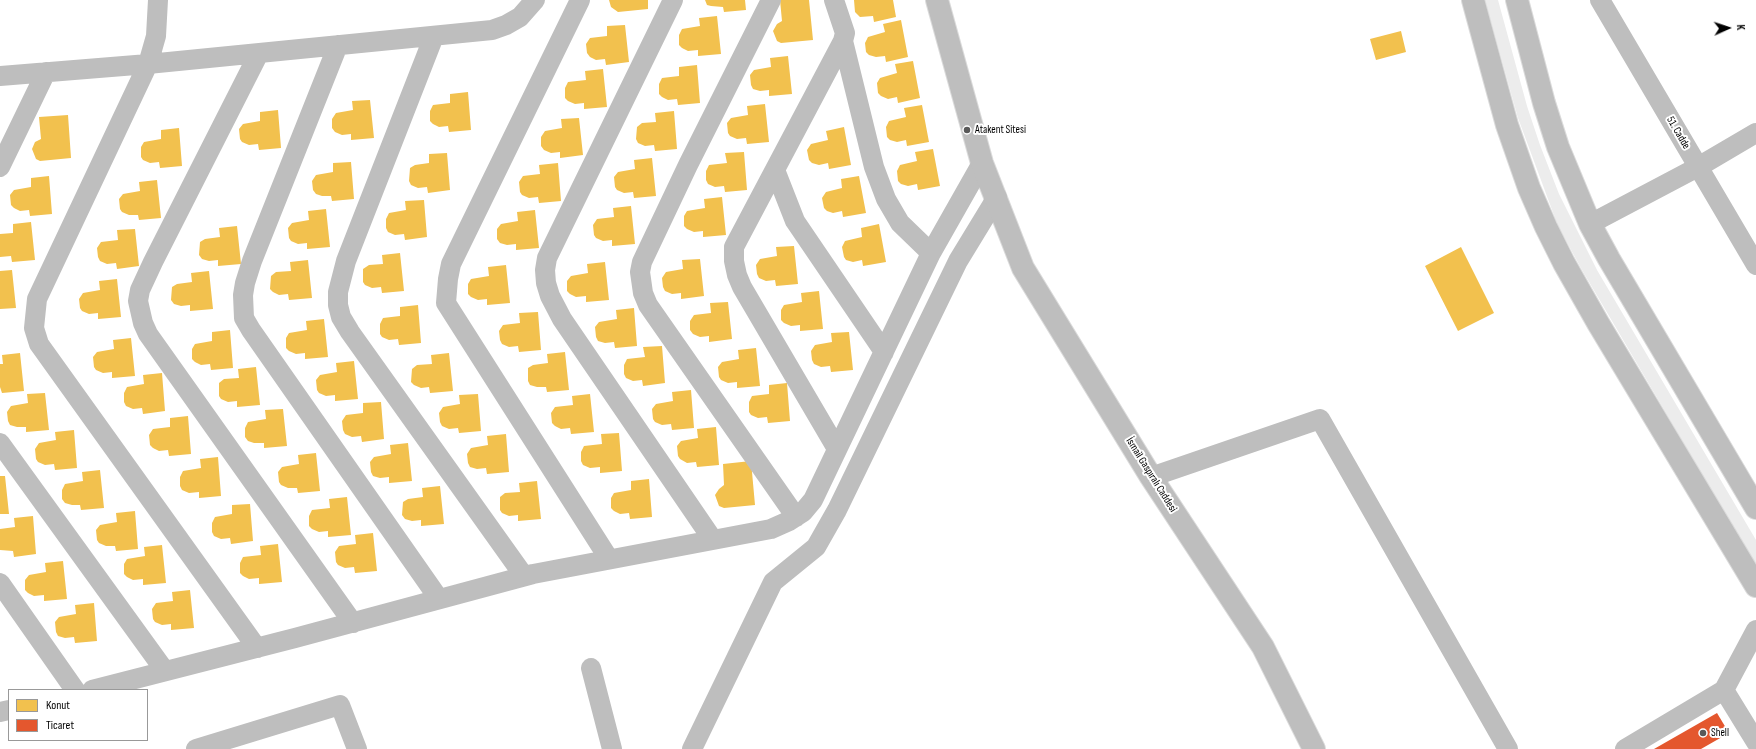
<!DOCTYPE html>
<html>
<head>
<meta charset="utf-8">
<style>
  body { margin:0 }
  #map { position:relative; width:1756px; height:749px; overflow:hidden; background:#fff; font-family:"Sofia Sans Condensed",sans-serif }
  canvas { display:block }
  .legend { position:absolute; left:8px; top:689px; width:140px; height:52px; box-sizing:border-box; background:#fff; border:1px solid #999; margin:0; padding:5px 7px; list-style:none; font-size:12px; color:#000 }
  .legend li { display:flex; align-items:center; gap:8px; height:20px }
  .legend b { width:20px; border:1px solid #999 }
  .north { position:absolute; left:1708px; top:8px; width:40px; height:40px; -webkit-text-stroke:3px #fff; paint-order:stroke; rotate:87deg; font-size:11px; font-weight:700; line-height:16px; text-align:center; color:#000 }
  .north::after { content:''; display:block; margin:auto; width:14px; height:18px; background:#000; clip-path:polygon(50% 0,100% 100%,50% 72%,0 100%) }
</style>
</head>
<body>
<div id="map">
<canvas width="1756" height="749"></canvas>
<ul class="legend">
<li><b style="height:11px;background:#f2c14e"></b>Konut</li>
<li><b style="height:11px;background:#e4572e"></b>Ticaret</li>
</ul>
<div class="north">K</div>
</div>
<script>
const c = document.querySelector('canvas').getContext('2d');
c.lineJoin = 'round';
function fillPath(path, color) {
  c.fillStyle = color;
  c.fill(path, 'evenodd');
}
function poly(rows) {
  const path = new Path2D();
  for (const r of rows) {
    path.moveTo(r[0], r[1]);
    for (let i = 2; i < r.length; i += 2) path.lineTo(r[i], r[i + 1]);
  }
  return path;
}
function strokePath(path, color, width, dash) {
  c.strokeStyle = color;
  c.lineWidth = width;
  c.lineCap = dash ? 'butt' : 'round';
  c.setLineDash(dash || []);
  c.stroke(path);
}
function drawText(font, color, halo, rows, align = 'center') {
  c.font = font + ' "Sofia Sans Condensed",sans-serif';
  c.lineWidth = 4;
  c.setLineDash([]);
  c.textBaseline = 'middle';
  c.strokeStyle = halo;
  c.fillStyle = color;
  for (const [text, x, y, turn = 0] of rows) {
    c.save();
    c.translate(x, y);
    c.rotate((+turn || 0) * Math.PI / 180);
    c.textAlign = isNaN(turn) ? turn : align;
    if (halo) c.strokeText(text, 0, 0);
    c.fillText(text, 0, 0);
    c.restore();
  }
}
const green = poly([
  [1485,0,1498,0,1527,106,1540,145,1559,194,1597,270,1756,540,1756,566,1582,270,1558,226,1518,118]
]);
const homes = poly([
  [609,0,648,0,648,9,618,12,611,7],
  [705,0,745,0,746,10,724,12,723,7,711,6,707,5],
  [780,0,809,0,813,40,781,43,777,41,773,31,777,24,782,21],
  [854,0,893,0,896,17,874,22,873,16,860,17,855,12],
  [717,16,721,54,698,56,698,50,688,51,682,48,679,45,679,35,682,29,700,26,699,18],
  [901,20,908,57,886,62,885,56,876,57,869,55,866,52,865,43,868,37,885,32,883,24],
  [625,25,629,62,606,65,605,59,596,60,590,57,587,53,586,44,590,38,607,36,607,26],
  [1401,31,1406,52,1376,60,1370,39],
  [788,56,792,94,769,96,769,90,760,91,753,89,751,85,750,75,754,70,771,67,770,58],
  [913,61,920,98,898,103,897,97,888,99,881,96,878,93,877,83,880,78,897,73,895,64],
  [697,65,700,103,678,105,677,99,668,100,662,97,659,94,659,84,662,78,679,76,679,67],
  [603,69,607,107,584,109,584,103,575,104,568,101,565,98,565,88,568,82,586,80,585,71],
  [468,92,471,130,449,132,448,126,439,127,433,124,430,121,430,111,433,105,450,103,450,94],
  [370,100,374,138,351,140,351,134,342,135,335,132,332,128,332,119,336,113,353,110,352,101],
  [765,104,769,142,747,144,746,138,737,139,730,136,728,133,727,123,731,118,748,115,747,106],
  [922,105,929,142,907,146,906,140,897,142,890,140,887,137,886,127,889,121,906,117,904,108],
  [278,110,281,148,259,150,258,144,249,145,242,142,240,139,239,129,243,124,260,121,260,112],
  [674,111,677,149,655,151,654,145,645,146,638,143,636,139,637,127,642,123,656,122,655,113],
  [68,115,71,158,40,161,36,159,32,149,35,142,41,139,39,117],
  [579,118,583,155,560,158,560,152,551,153,544,150,541,146,541,137,545,131,562,128,561,119],
  [844,127,851,165,829,169,828,163,819,165,812,163,809,160,807,150,811,144,828,140,826,131],
  [179,128,182,166,160,168,159,162,150,163,143,160,141,157,141,147,144,142,161,139,161,130],
  [933,149,940,186,918,190,917,184,908,186,901,184,898,181,897,171,900,165,917,161,915,152],
  [744,152,747,190,725,192,724,186,715,187,708,184,706,180,706,171,709,165,727,163,725,153],
  [447,153,450,190,428,193,427,187,418,188,411,185,409,181,410,168,415,165,429,163,429,154],
  [652,158,656,196,634,198,633,192,624,193,617,190,615,187,614,177,618,172,635,169,634,160],
  [351,162,354,199,332,201,331,196,322,196,316,194,313,190,312,181,316,175,333,172,333,163],
  [558,163,561,201,539,203,538,197,529,198,522,195,520,192,519,182,523,176,540,174,539,165],
  [49,176,52,214,30,216,29,210,20,211,14,208,11,205,10,195,14,190,31,187,31,178],
  [859,176,866,213,843,217,842,211,833,213,827,211,824,208,822,198,826,192,842,188,841,179],
  [157,180,161,218,139,220,138,215,129,215,122,212,120,209,119,199,123,194,140,191,139,182],
  [722,197,726,235,703,237,703,231,694,232,687,229,684,226,684,216,687,211,705,208,704,199],
  [424,200,427,237,405,240,404,234,395,235,388,232,386,228,386,219,389,213,406,210,405,201],
  [631,206,635,244,612,246,612,240,603,241,596,238,594,235,593,225,597,219,614,217,613,208],
  [326,209,330,247,307,249,307,243,298,244,291,241,289,238,288,228,292,223,309,220,308,211],
  [535,210,539,248,516,250,516,244,507,245,500,243,497,239,497,229,501,224,518,221,517,212],
  [31,222,35,260,12,262,11,256,0,257,0,234,13,233,13,224],
  [879,224,886,262,863,266,862,260,853,262,846,260,844,257,842,247,845,241,862,237,861,228],
  [237,226,241,264,218,266,218,260,209,261,202,259,199,255,200,242,205,239,220,237,219,228],
  [135,229,139,266,117,269,116,263,107,264,100,261,98,257,97,248,101,242,118,240,117,230],
  [794,246,798,284,776,286,775,280,766,281,759,278,757,274,756,265,760,259,777,256,776,247],
  [1461,247,1494,313,1458,331,1425,266],
  [400,253,404,291,382,293,381,287,372,288,365,285,363,282,363,269,369,265,383,264,382,255],
  [700,259,704,296,681,299,681,293,672,294,665,291,663,287,662,278,666,272,683,269,682,260],
  [308,260,312,298,289,300,288,294,279,295,273,292,270,289,271,276,276,272,291,271,290,262],
  [605,262,609,300,586,302,586,296,576,297,570,294,567,291,567,281,571,276,588,273,587,264],
  [506,265,510,303,487,305,487,299,478,300,471,297,468,294,468,284,471,279,489,276,488,267],
  [12,270,16,308,0,309,0,271],
  [209,271,213,309,190,311,190,305,181,306,174,304,171,300,172,287,177,284,192,282,191,273],
  [117,279,121,317,98,319,98,313,89,314,82,311,80,308,79,299,83,293,100,290,99,281],
  [819,291,823,329,800,331,800,325,791,326,784,323,781,320,781,310,784,305,802,302,801,293],
  [728,302,732,339,709,342,709,336,700,337,693,334,690,330,690,321,694,315,711,313,710,303],
  [418,305,421,343,399,345,398,339,389,340,382,337,380,334,380,324,383,318,400,316,400,307],
  [634,308,637,346,615,348,614,342,605,343,598,341,596,337,595,327,599,322,617,319,616,310],
  [538,312,541,350,519,352,518,346,509,347,502,344,500,340,499,331,503,325,520,323,519,313],
  [324,319,328,357,305,359,305,353,296,354,289,351,286,348,286,338,289,333,307,330,306,321],
  [230,330,233,368,211,370,210,364,201,365,195,362,192,359,192,349,195,344,212,341,212,332],
  [849,332,853,370,831,372,830,366,821,367,814,364,812,360,811,351,815,345,832,342,831,333],
  [131,338,135,376,112,378,112,372,103,373,96,370,94,367,93,357,97,352,114,349,113,340],
  [662,346,665,383,643,386,642,380,633,381,626,378,624,374,624,365,627,359,645,357,643,347],
  [756,348,760,386,737,388,737,382,728,383,721,380,719,377,718,367,722,362,739,359,738,350],
  [565,352,569,390,547,392,546,387,537,387,530,385,528,381,528,368,533,365,548,363,547,354],
  [20,353,24,391,2,393,0,387,0,364,3,364,2,355],
  [449,353,453,391,430,393,429,387,421,388,414,385,411,382,412,369,417,365,432,364,431,355],
  [354,361,358,399,335,401,335,395,326,396,319,393,317,390,316,380,320,375,337,372,336,363],
  [256,367,260,405,237,407,237,401,228,402,221,399,219,396,219,383,224,379,239,378,238,369],
  [162,373,165,411,143,414,142,408,133,409,126,406,124,402,124,393,127,387,144,384,143,375],
  [787,383,790,421,768,423,767,417,758,418,751,415,749,412,749,402,752,396,769,394,769,385],
  [691,390,694,428,672,430,671,424,662,425,655,422,653,419,652,409,656,404,673,401,672,392],
  [45,393,49,430,26,432,26,427,17,427,10,425,8,421,7,412,11,406,28,403,27,394],
  [478,394,481,431,459,433,458,428,449,429,442,426,440,422,439,413,443,407,460,404,459,395],
  [590,394,594,432,571,434,570,428,561,429,555,426,552,423,551,413,555,407,573,405,572,396],
  [381,402,384,439,362,442,361,436,352,437,345,434,343,430,342,421,346,415,363,413,363,403],
  [283,409,287,446,264,448,264,443,254,443,248,441,245,437,245,428,248,422,266,419,265,410],
  [188,416,191,454,169,456,168,450,159,451,153,448,150,445,149,435,153,429,170,427,170,418],
  [716,427,719,465,697,467,696,462,687,463,680,459,678,456,677,446,681,441,698,438,697,429],
  [74,430,77,468,55,470,54,464,45,465,38,462,36,459,35,449,39,443,56,440,55,432],
  [619,433,622,471,600,473,600,467,590,468,583,465,581,461,581,452,584,446,602,444,601,434],
  [506,434,509,472,487,474,486,468,477,469,470,467,468,463,467,454,471,448,488,445,487,436],
  [408,443,412,481,389,483,389,477,380,478,373,476,371,472,370,462,374,457,391,454,390,445],
  [316,453,320,491,298,493,297,488,288,488,281,485,279,482,278,472,282,467,299,464,298,455],
  [218,457,221,496,199,498,199,492,189,493,182,490,180,486,180,477,183,471,201,468,200,459],
  [751,461,755,505,724,508,719,506,715,495,719,489,724,485,723,464],
  [100,470,104,508,81,510,80,505,72,505,65,503,62,499,62,490,65,484,83,481,82,472],
  [0,476,5,476,9,514,0,514],
  [649,479,652,517,630,519,629,513,620,514,614,511,611,508,611,498,614,493,631,490,631,481],
  [537,481,541,519,518,521,518,515,509,516,502,513,500,510,500,497,505,493,520,492,519,483],
  [440,486,444,524,421,526,421,520,412,521,405,519,402,515,403,502,408,499,423,497,422,488],
  [347,497,351,535,328,537,328,531,319,532,312,529,309,526,309,516,312,510,330,508,329,499],
  [250,504,253,541,231,544,230,538,221,539,214,536,212,532,212,523,215,517,232,514,232,505],
  [135,511,138,549,116,551,115,546,106,546,99,543,97,540,96,530,100,525,117,522,116,513],
  [33,516,36,554,14,557,13,551,0,550,0,529,15,527,14,518],
  [373,533,377,571,355,573,354,567,345,568,338,565,336,562,335,552,339,546,356,544,355,535],
  [278,544,282,582,259,584,259,578,249,579,243,576,240,573,240,563,243,557,261,555,260,546],
  [162,545,166,583,143,585,143,579,133,580,127,577,124,574,124,564,127,559,145,556,144,547],
  [63,561,67,599,44,601,44,595,34,596,28,593,25,590,25,580,29,575,46,572,45,563],
  [190,590,194,628,171,630,171,624,162,625,155,622,153,619,152,609,156,603,173,601,172,592],
  [94,603,97,641,75,643,74,637,65,638,58,636,56,632,55,622,59,617,76,614,75,605]
]);
const shops = poly([
  [1717,713,1729,733,1701,749,1654,749]
]);
const minor = poly([
  [158,0,156,36,148,64,37,299,34,328,39,344,257,648],
  [580,0,451,264,448,279,446,303,609,559],
  [673,0,547,258,545,270,546,283,550,296,562,319,713,540],
  [771,0,688,165,642,262,640,272,643,293,648,305,796,517],
  [834,0,845,33,843,41,734,247,734,261,737,275,742,287,837,449],
  [1600,0,1756,265],
  [434,36,346,261,338,292,338,305,341,317,350,332,524,576],
  [843,41,874,167,886,199,900,223,931,253],
  [338,45,252,261,245,283,243,295,244,318,251,330,439,599],
  [259,53,153,262,140,290,138,301,143,323,148,334,353,623],
  [0,76,148,64,492,30,506,25,520,17,535,0],
  [0,167,46,72],
  [775,170,795,221,884,352],
  [1590,224,1698,167,1756,133],
  [0,443,165,671],
  [1151,477,1320,419,1508,749],
  [0,583,75,690],
  [1756,630,1724,690,1756,742],
  [591,668,612,749],
  [92,690,295,638,533,574,771,529,789,521,803,512,813,500,931,253,982,163],
  [0,712,9,710],
  [196,749,340,705,357,749],
  [692,749,773,582,816,547,837,510,958,261,997,197],
  [1625,749,1724,690]
]);
const major = poly([
  [937,0,982,163,1023,268,1151,477,1263,647,1314,749],
  [1473,0,1507,125,1529,188,1546,227,1564,263,1598,323,1756,586],
  [1517,0,1544,103,1558,147,1590,224,1609,259,1756,508]
]);
const markers = [
  [967,130,4,"#595959"],
  [1703,733,4,"#595959"]
];
const poiNames = [
  ["Atakent Sitesi",975,130],
  ["Shell",1711,733]
];
const streetNames = [
  ["51. Cadde",1678,133,60],
  ["İsmail Gaspıralı Caddesi",1151,475,58]
];
fillPath(green, '#ececec');
fillPath(homes, '#f2c14e');
fillPath(shops, '#e4572e');
strokePath(major, '#dbdbdb', 24);
strokePath(minor, '#bebebe', 20);
strokePath(major, '#bebebe', 22);
for (const [x, y, r, color] of markers) {
  const dot = new Path2D();
  dot.arc(x, y, r, 0, 2 * Math.PI);
  c.fillStyle = color;
  c.fill(dot);
  strokePath(dot, '#fff', 1.5);
}
drawText('11px', '#000', '#fff', poiNames, 'left');
drawText('11px', '#000', '#fff', streetNames);
</script>
</body>
</html>
